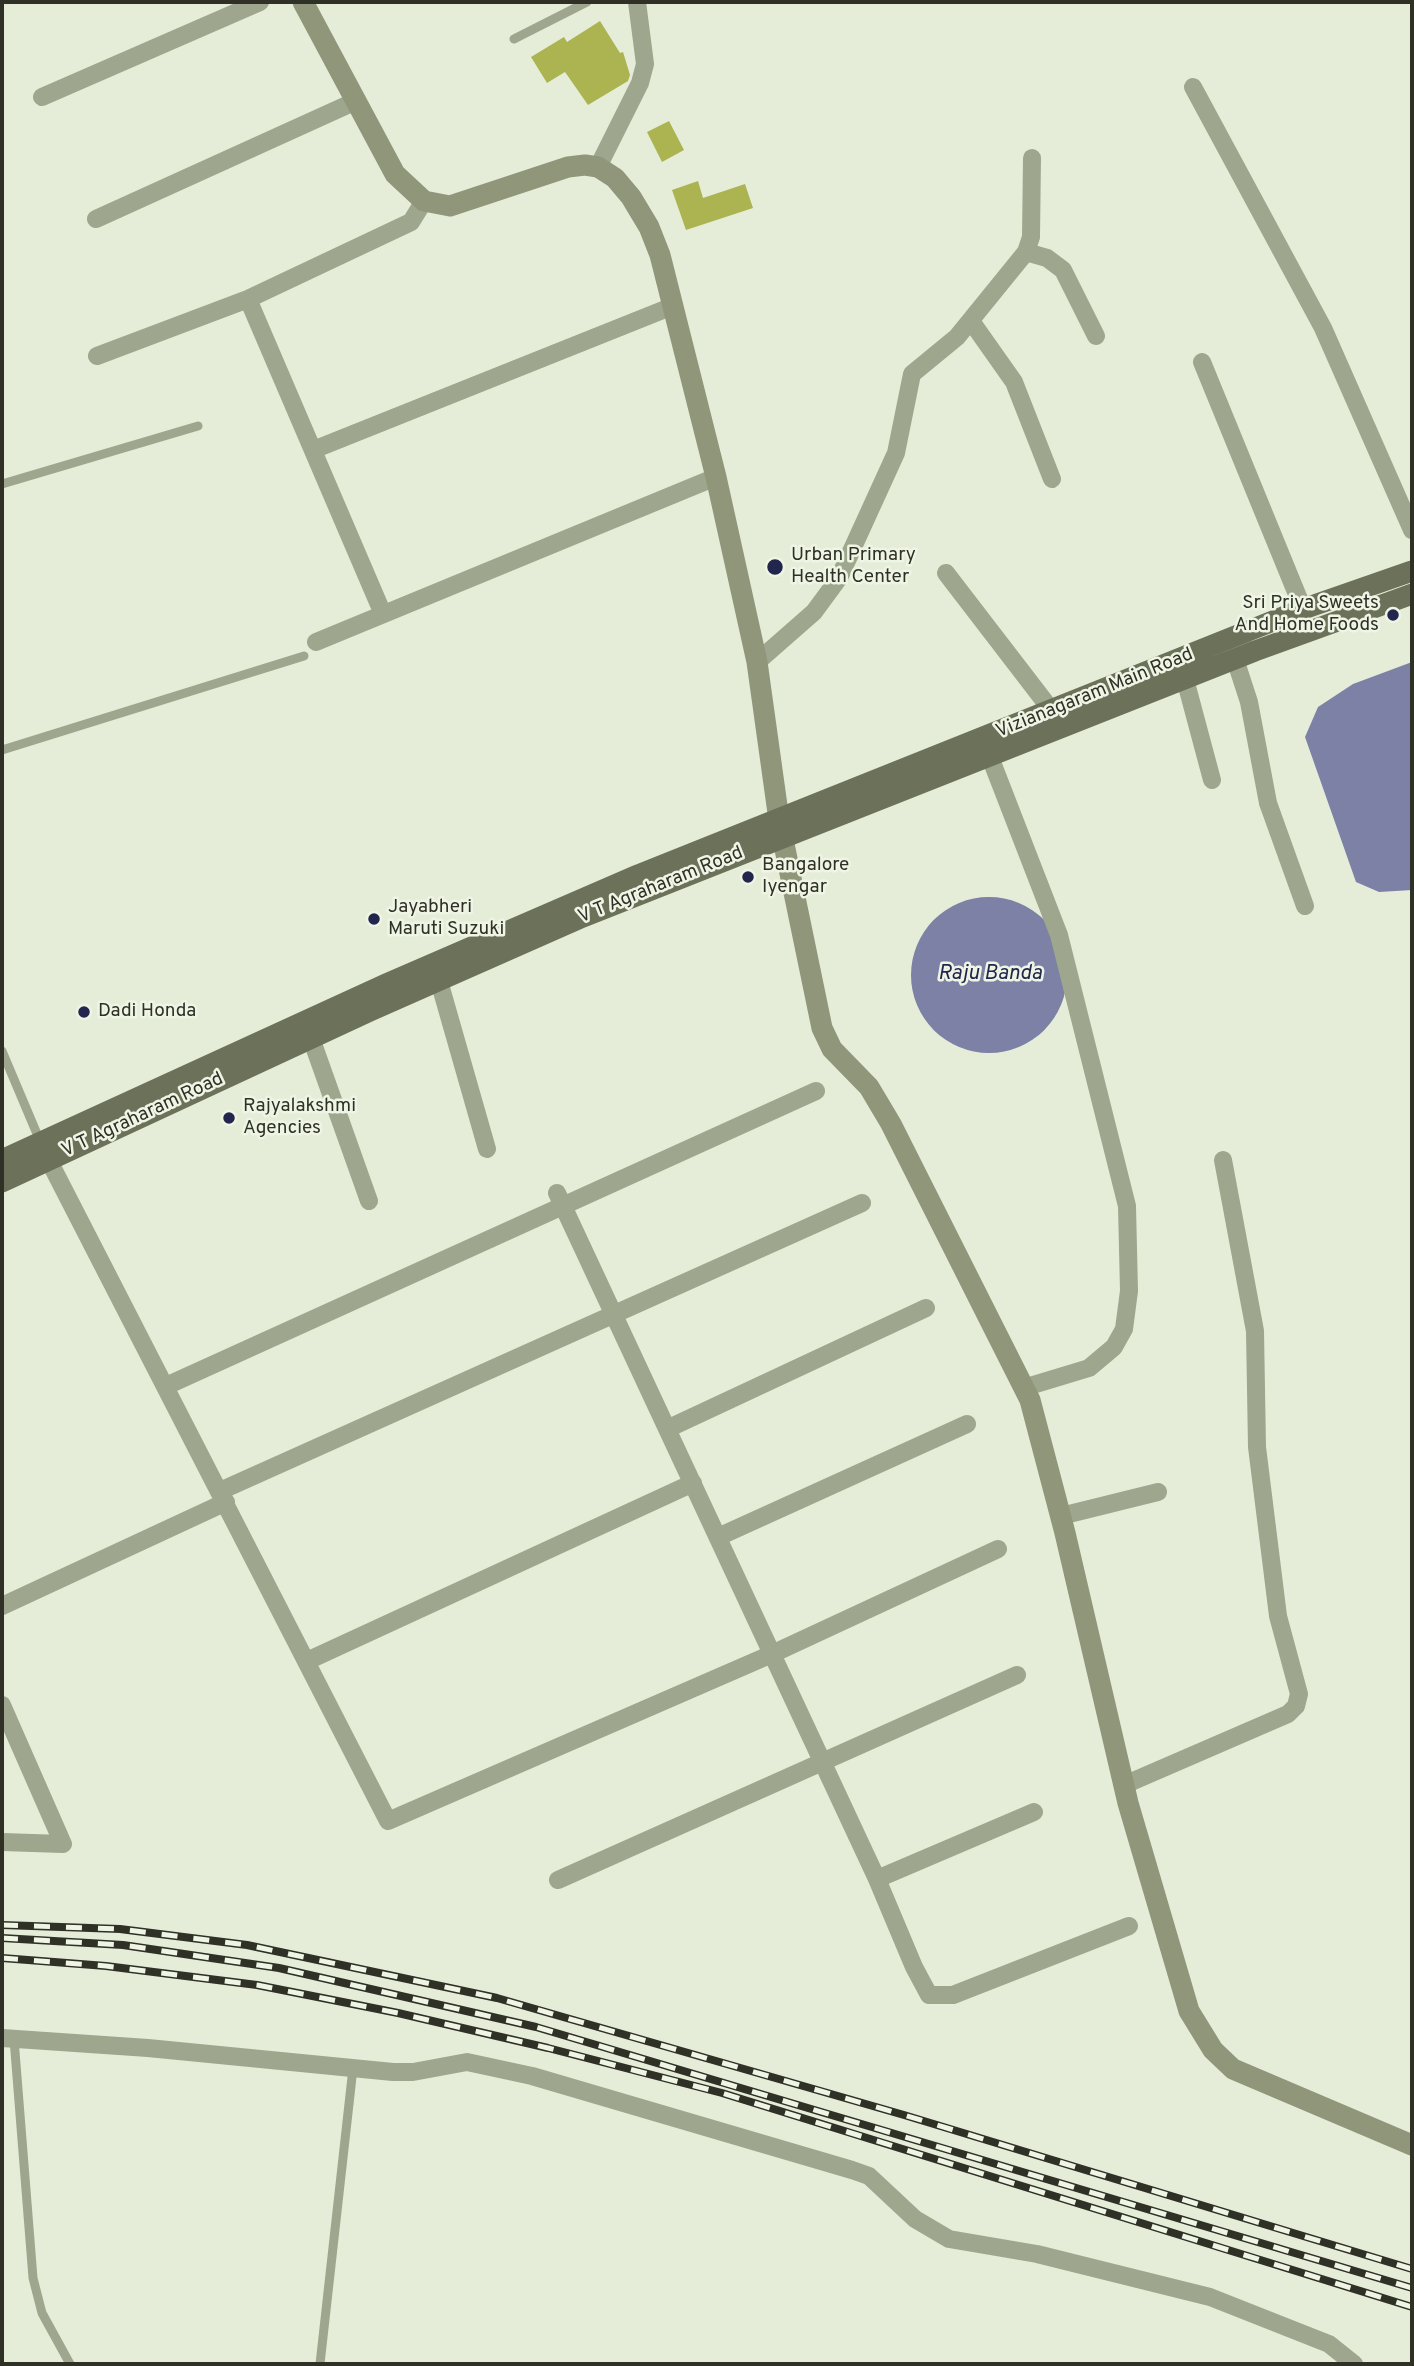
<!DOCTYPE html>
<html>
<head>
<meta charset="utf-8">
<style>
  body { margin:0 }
  #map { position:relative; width:1414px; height:2366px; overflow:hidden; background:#e5edd9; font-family:Overpass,sans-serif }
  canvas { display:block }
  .frame { position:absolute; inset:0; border:4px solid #2f3126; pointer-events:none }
</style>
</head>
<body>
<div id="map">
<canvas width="1414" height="2366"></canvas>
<div class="frame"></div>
</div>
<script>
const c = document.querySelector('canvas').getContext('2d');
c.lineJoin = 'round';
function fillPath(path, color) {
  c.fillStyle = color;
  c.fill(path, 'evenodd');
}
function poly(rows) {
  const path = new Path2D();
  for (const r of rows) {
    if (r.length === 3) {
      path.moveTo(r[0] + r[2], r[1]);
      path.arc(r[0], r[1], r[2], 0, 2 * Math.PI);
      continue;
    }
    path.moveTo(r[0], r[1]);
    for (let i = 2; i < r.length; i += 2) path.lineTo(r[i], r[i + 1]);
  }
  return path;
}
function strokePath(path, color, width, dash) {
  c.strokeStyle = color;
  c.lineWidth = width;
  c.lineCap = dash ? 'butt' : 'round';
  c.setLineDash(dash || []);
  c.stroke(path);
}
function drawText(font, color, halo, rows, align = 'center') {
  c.font = font + ' Overpass,sans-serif';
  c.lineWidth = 5;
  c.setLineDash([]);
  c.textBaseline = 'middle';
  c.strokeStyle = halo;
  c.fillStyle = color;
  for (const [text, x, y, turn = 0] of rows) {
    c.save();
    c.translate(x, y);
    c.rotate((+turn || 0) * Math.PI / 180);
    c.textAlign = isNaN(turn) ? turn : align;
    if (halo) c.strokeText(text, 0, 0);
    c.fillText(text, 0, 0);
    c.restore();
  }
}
const water = poly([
  [1412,662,1412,890,1379,892,1356,882,1305,737,1318,707,1353,684],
  [989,975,78]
]);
const building = poly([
  [600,21,620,53,623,52,630,75,628,81,588,105,565,72,547,83,531,57,564,37,567,42],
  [669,121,684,150,662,162,647,132],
  [698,181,703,198,745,184,753,208,686,230,672,190]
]);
const lane = poly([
  [514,39,587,2],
  [2,484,198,426],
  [2,750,304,656],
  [2,1051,40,1141],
  [14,2039,33,2278,42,2313,70,2364],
  [320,2364,353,2068]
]);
const street = poly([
  [1193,87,1323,328,1412,530],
  [42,97,260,2],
  [598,167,640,83,645,64,637,2],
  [96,219,356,101],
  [1026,252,1047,258,1063,270,1096,336],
  [248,299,383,614],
  [971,321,1014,382,1052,479],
  [97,356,248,299,411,222,424,201],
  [1202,362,1303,609],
  [313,450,673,306],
  [946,573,1052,711],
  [316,642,716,477],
  [1235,659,1249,702,1268,803,1305,906],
  [757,662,814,612,839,578,896,453,912,374,957,337,1026,252,1031,237,1032,158],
  [1185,679,1212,780],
  [990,757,1059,935,1127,1206,1129,1291,1124,1329,1114,1347,1089,1368,1023,1388],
  [439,981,487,1149],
  [311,1038,369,1201],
  [43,1149,388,1821,772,1654,998,1549],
  [557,1193,877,1879],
  [166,1386,816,1091],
  [667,1429,926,1308],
  [220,1491,862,1203],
  [1061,1516,1158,1492],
  [718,1537,967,1424],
  [2,1606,226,1502],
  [307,1661,693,1483],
  [2,1705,63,1844,2,1842],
  [1124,1785,1288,1714,1296,1706,1299,1694,1278,1616,1257,1447,1255,1331,1223,1160],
  [1034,1812,877,1879,914,1967,929,1995,953,1995,1129,1926],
  [558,1880,1017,1675],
  [2,2038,148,2048,393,2072,413,2072,467,2062,532,2076,852,2170,869,2176,915,2219,949,2239,1037,2254,1210,2297,1329,2344,1354,2364]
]);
const secondary = poly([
  [303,2,395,174,424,201,450,206,568,167,585,165,598,167,615,178,631,197,649,227,660,255,716,477,757,662,779,820,822,1028,832,1049,869,1087,891,1124,1030,1400,1065,1533,1128,1803,1189,2011,1213,2050,1233,2069,1412,2145]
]);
const primary = poly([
  [2,1160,386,984,638,875,1303,609,1412,571],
  [2,1182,370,1011,583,917,1255,651,1412,594]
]);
const rail = poly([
  [2,1925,120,1929,247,1945,497,1998,904,2115,1412,2269],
  [2,1938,123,1945,279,1968,536,2027,1412,2288],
  [2,1958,106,1966,257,1985,398,2013,548,2048,722,2093,1412,2307]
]);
const markers = [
  [775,567,9,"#22264c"],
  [1393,615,7,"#22264c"],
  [748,877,7,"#22264c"],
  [374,919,7,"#22264c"],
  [84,1012,7,"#22264c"],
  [229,1118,7,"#22264c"]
];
const poiNames = [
  ["Urban Primary",791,556],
  ["Health Center",791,578],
  ["Sri Priya Sweets",1379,604,"right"],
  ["And Home Foods",1379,626,"right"],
  ["Bangalore",762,866],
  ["Iyengar",762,888],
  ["Jayabheri",388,908],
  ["Maruti Suzuki",388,930],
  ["Dadi Honda",98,1012],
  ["Rajyalakshmi",243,1107],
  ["Agencies",243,1129]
];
const streetNames = [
  ["Vizianagaram Main Road",1095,694,-22],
  ["V T Agraharam Road",661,886,-22],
  ["V T Agraharam Road",143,1116,-25]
];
const waterNames = [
  ["Raju Banda",990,975]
];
fillPath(water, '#7d81a6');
fillPath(building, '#abb450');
strokePath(lane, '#9ea68d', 9);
strokePath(street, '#9ea68d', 18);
strokePath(secondary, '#909679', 21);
strokePath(primary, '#6c715a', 21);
strokePath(rail, '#2f3126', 8);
strokePath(rail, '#eff5e5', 5, [16]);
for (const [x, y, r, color] of markers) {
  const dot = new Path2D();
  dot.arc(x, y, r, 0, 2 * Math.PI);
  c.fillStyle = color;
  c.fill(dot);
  strokePath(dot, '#eff5e5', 2.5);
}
drawText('19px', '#2f3126', '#eff5e5', poiNames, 'left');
drawText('19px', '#2f3126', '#eff5e5', streetNames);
drawText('italic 21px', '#22264c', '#eff5e5', waterNames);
</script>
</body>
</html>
